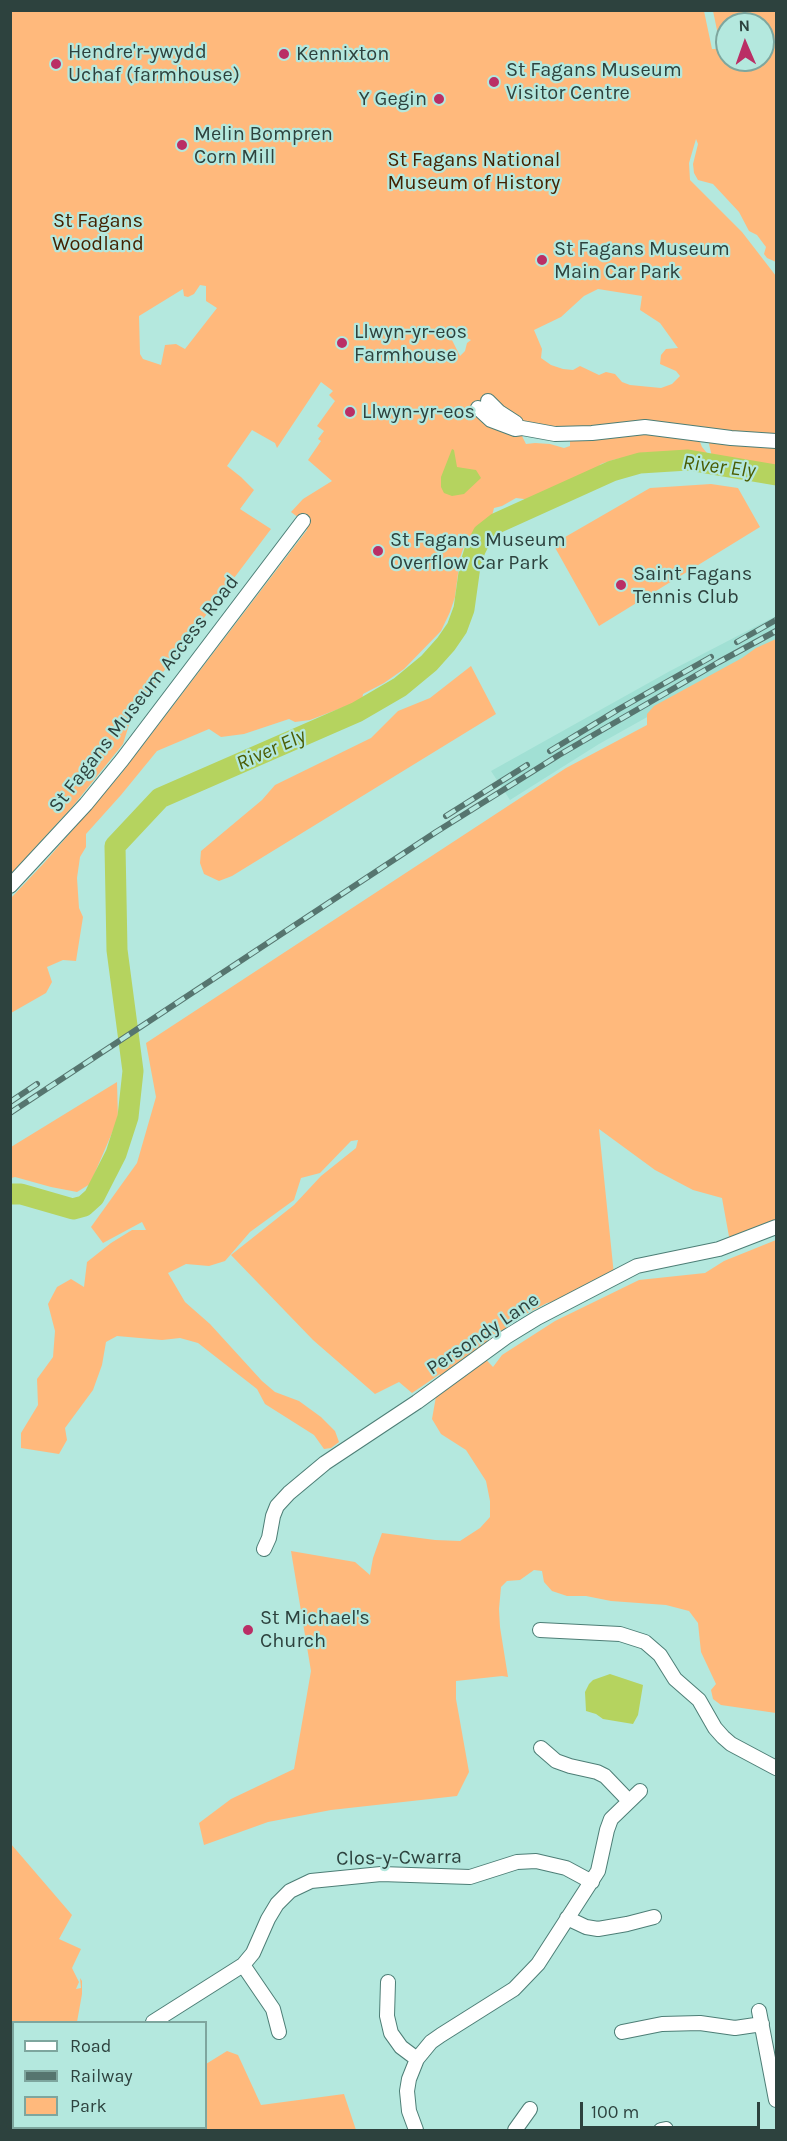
<!DOCTYPE html>
<html>
<head>
<meta charset="utf-8">
<style>
  body { margin:0 }
  #map { position:relative; width:787px; height:2141px; overflow:hidden; background:#b4e8de; font-family:Karla,sans-serif }
  canvas { display:block }
  .frame { position:absolute; inset:0; border:12px solid #2d423e; pointer-events:none }
  .legend { position:absolute; left:12px; top:2021px; width:195px; height:108px; box-sizing:border-box; background:#b4e8de; border:2px solid #7ea69e; margin:0; padding:8px 10px; list-style:none; font-size:18px; color:#2d423e }
  .legend li { display:flex; align-items:center; gap:12px; height:30px }
  .legend b { width:30px; border:2px solid #7ea69e }
  .north { position:absolute; left:715px; top:12px; width:60px; height:60px; box-sizing:border-box; background:#b4e8de; border:2px solid #7ea69e; border-radius:50%; rotate:358deg; font-size:16px; font-weight:700; line-height:24px; text-align:center; color:#2d423e }
  .north::after { content:''; display:block; margin:auto; width:21px; height:27px; background:#ba2e65; clip-path:polygon(50% 0,100% 100%,50% 72%,0 100%) }
  .scale { position:absolute; left:580px; top:2102px; width:180px; height:27px; box-sizing:border-box; border:3px solid #2d423e; border-top:0; padding-left:8px; font-size:18px; line-height:21px; white-space:nowrap; color:#2d423e; -webkit-text-stroke:4px #b4e8de; paint-order:stroke }
</style>
</head>
<body>
<div id="map">
<canvas width="787" height="2141"></canvas>
<div class="frame"></div>
<ul class="legend">
<li><b style="height:8px;background:#fff"></b>Road</li>
<li><b style="height:8px;background:#56756f"></b>Railway</li>
<li><b style="height:16px;background:#ffb97c"></b>Park</li>
</ul>
<div class="north">N</div>
<div class="scale">100 m</div>
</div>
<script>
const c = document.querySelector('canvas').getContext('2d');
c.lineJoin = 'round';
function fillPath(path, color) {
  c.fillStyle = color;
  c.fill(path, 'evenodd');
}
function poly(rows) {
  const path = new Path2D();
  for (const r of rows) {
    path.moveTo(r[0], r[1]);
    for (let i = 2; i < r.length; i += 2) path.lineTo(r[i], r[i + 1]);
  }
  return path;
}
function strokePath(path, color, width, dash) {
  c.strokeStyle = color;
  c.lineWidth = width;
  c.lineCap = dash ? 'butt' : 'round';
  c.setLineDash(dash || []);
  c.stroke(path);
}
function drawText(font, color, halo, rows, align = 'center') {
  c.font = font + ' Karla,sans-serif';
  c.lineWidth = 4.5;
  c.setLineDash([]);
  c.textBaseline = 'middle';
  c.strokeStyle = halo;
  c.fillStyle = color;
  for (const [text, x, y, turn = 0] of rows) {
    c.save();
    c.translate(x, y);
    c.rotate((+turn || 0) * Math.PI / 180);
    c.textAlign = isNaN(turn) ? turn : align;
    if (halo) c.strokeText(text, 0, 0);
    c.fillText(text, 0, 0);
    c.restore();
  }
}
const built = poly([
  [776,616,776,645,599,744,510,800,491,771,670,671]
]);
const green = poly([
  [11,11,704,11,712,49,721,49,713,11,776,11,776,262,767,258,764,254,766,247,757,235,749,231,739,212,713,184,698,180,694,173,693,164,698,144,696,139,689,163,690,180,742,232,776,276,776,480,768,479,759,468,755,467,749,475,738,474,727,457,712,457,709,444,710,441,706,438,700,442,702,447,707,453,705,459,692,463,685,451,672,464,663,464,648,452,613,460,601,464,596,469,599,473,594,485,581,483,578,477,558,489,558,492,552,496,545,494,532,503,524,499,516,498,502,506,494,508,492,516,487,519,483,527,476,530,479,537,473,544,464,546,460,558,455,597,450,612,441,631,404,669,384,683,363,694,362,700,310,720,295,722,289,719,244,734,221,737,209,729,157,751,121,795,86,834,86,847,80,857,77,878,79,908,83,917,76,961,63,960,47,967,52,982,46,993,11,1013,11,898,44,863,121,774,307,530,307,524,291,512,303,499,332,481,308,460,321,441,318,439,324,431,317,426,335,401,329,395,333,391,321,382,277,448,275,443,252,430,227,466,241,477,254,490,240,509,271,529,133,712,123,744,73,806,11,874],
  [727,24,763,24,763,60,727,60],
  [200,285,206,286,206,301,217,308,185,349,176,344,165,345,161,365,143,359,140,354,139,316,183,289,184,296,188,297,194,294],
  [598,289,642,296,640,310,660,323,678,348,666,349,661,355,660,364,676,371,680,376,672,384,661,388,630,385,622,382,615,374,606,372,599,375,580,366,573,370,563,369,551,365,541,358,542,349,534,330,561,317,584,296],
  [454,332,471,340,467,343,465,351,460,356,452,340],
  [484,404,496,407,512,415,521,421,522,425,530,428,539,428,542,435,547,437,556,431,565,432,570,440,570,446,564,448,550,444,535,443,526,444,520,432,511,435,512,432,485,419,476,409],
  [711,484,738,488,760,527,599,626,553,544,650,488],
  [776,639,776,1222,775,1220,730,1242,722,1198,693,1190,655,1170,599,1129,614,1275,580,1288,557,1301,547,1303,520,1317,478,1351,493,1367,502,1355,555,1321,639,1280,705,1273,724,1261,776,1240,776,1713,721,1705,713,1699,711,1690,716,1684,701,1652,698,1623,689,1611,666,1605,611,1601,586,1596,567,1596,552,1591,544,1582,542,1571,534,1570,520,1580,507,1581,501,1587,499,1609,500,1627,508,1677,502,1676,456,1681,456,1699,469,1772,457,1796,331,1810,268,1822,204,1845,199,1823,231,1799,294,1769,311,1671,291,1551,355,1562,370,1575,373,1558,382,1533,435,1540,460,1541,480,1528,490,1517,490,1501,486,1481,466,1450,441,1434,432,1419,440,1374,412,1393,399,1382,375,1394,313,1340,231,1255,294,1205,321,1176,356,1148,358,1140,351,1141,320,1173,301,1178,294,1200,250,1232,225,1261,209,1266,186,1264,168,1273,185,1302,210,1324,262,1381,275,1392,299,1401,321,1417,335,1431,339,1442,331,1448,324,1449,314,1435,265,1404,257,1389,198,1343,180,1338,162,1340,117,1336,106,1342,102,1365,93,1390,65,1428,67,1440,59,1454,21,1448,21,1433,38,1405,37,1379,53,1357,55,1331,48,1304,57,1287,71,1279,84,1287,87,1262,111,1243,132,1230,146,1230,142,1222,103,1243,91,1227,137,1163,156,1097,146,1043,566,768,647,725,647,714,654,706,742,658,756,648],
  [471,666,496,714,232,876,219,881,204,874,200,863,201,851,262,800,275,785,371,738,398,711,430,698],
  [117,1082,118,1119,90,1184,77,1192,51,1187,15,1177,11,1178,11,1147],
  [11,1844,72,1915,59,1939,81,1949,72,1968,79,1982,76,1989,81,1988,80,1978,82,1981,82,1994,77,2022,14,2022,13,2056,10,2053],
  [227,2051,238,2055,261,2105,344,2094,356,2130,70,2130,73,2128,206,2128,206,2064]
]);
const water = poly([
  [452,449,454,450,457,467,476,470,481,478,464,494,452,496,444,493,441,487,441,477],
  [610,1674,643,1685,638,1715,633,1724,603,1719,596,1714,586,1711,585,1692,589,1684,593,1680]
]);
const river = poly([
  [10,1194,21,1194,73,1209,84,1206,94,1197,116,1154,128,1117,133,1071,117,950,115,846,160,798,357,712,400,687,429,663,446,644,457,628,464,609,470,566,475,550,483,534,497,523,612,471,640,463,688,460,776,475]
]);
const street = poly([
  [488,401,499,412,516,423],
  [478,408,491,420,515,429,522,428,555,434,592,433,645,427,731,438,776,441],
  [10,886,86,804,122,760,303,521],
  [264,1549,269,1538,273,1516,277,1506,289,1493,325,1463,417,1402,506,1337,537,1318,637,1266,719,1249,776,1227],
  [540,1630,620,1634,645,1642,660,1655,675,1679,699,1700,715,1728,723,1737,731,1744,776,1768],
  [541,1748,556,1761,570,1766,597,1772,605,1776,629,1801],
  [567,1918,586,1927,598,1929,627,1924,654,1917],
  [243,1965,273,2009,279,2032],
  [388,1982,387,2016,391,2033,401,2047,417,2059],
  [759,2011,776,2100],
  [153,2022,243,1965,253,1953,268,1919,277,1904,290,1891,311,1881,381,1874,470,1877,517,1862,536,1861,566,1868,592,1882],
  [622,2032,662,2024,700,2023,735,2028,762,2024],
  [10,2108,14,2110],
  [416,2130,409,2111,407,2091,409,2079,417,2059,431,2042,441,2035,514,1989,538,1964,598,1871,607,1830,611,1819,640,1791],
  [515,2130,530,2109],
  [661,2130,666,2129]
]);
const rail = poly([
  [737,642,776,620],
  [550,751,619,709,711,657],
  [446,816,527,765],
  [10,1102,37,1084],
  [10,1113,436,832,559,755,719,662,776,631]
]);
const markers = [
  [284,54,6,"#ba2e65"],
  [56,64,6,"#ba2e65"],
  [494,82,6,"#ba2e65"],
  [439,99,6,"#ba2e65"],
  [182,145,6,"#ba2e65"],
  [542,260,6,"#ba2e65"],
  [342,343,6,"#ba2e65"],
  [350,412,6,"#ba2e65"],
  [378,551,6,"#ba2e65"],
  [621,585,6,"#ba2e65"],
  [248,1630,6,"#ba2e65"]
];
const poiNames = [
  ["Hendre'r-ywydd",68,52],
  ["Uchaf (farmhouse)",68,75],
  ["Kennixton",296,54],
  ["St Fagans Museum",506,70],
  ["Visitor Centre",506,93],
  ["Y Gegin",427,99,"right"],
  ["Melin Bompren",194,134],
  ["Corn Mill",194,157],
  ["St Fagans Museum",554,249],
  ["Main Car Park",554,272],
  ["Llwyn-yr-eos",354,332],
  ["Farmhouse",354,355],
  ["Llwyn-yr-eos",362,412],
  ["St Fagans Museum",390,540],
  ["Overflow Car Park",390,563],
  ["Saint Fagans",633,574],
  ["Tennis Club",633,597],
  ["St Michael's",260,1618],
  ["Church",260,1641]
];
const parkNames = [
  ["St Fagans National",474,160],
  ["Museum of History",474,183],
  ["St Fagans",98,221],
  ["Woodland",98,244]
];
const streetNames = [
  ["St Fagans Museum Access Road",144,694,-52],
  ["Persondy Lane",483,1334,-34],
  ["Clos-y-Cwarra",399,1858,-1]
];
const waterNames = [
  ["River Ely",719,467,7],
  ["River Ely",271,750,-24]
];
fillPath(built, '#a1e0d4');
fillPath(green, '#ffb97c');
fillPath(water, '#b5d35f');
strokePath(river, '#b5d35f', 21);
strokePath(street, '#4d7e76', 16);
strokePath(street, '#fff', 14);
strokePath(rail, '#56756f', 6);
strokePath(rail, '#b4e8de', 4, [11]);
for (const [x, y, r, color] of markers) {
  const dot = new Path2D();
  dot.arc(x, y, r, 0, 2 * Math.PI);
  c.fillStyle = color;
  c.fill(dot);
  strokePath(dot, '#b4e8de', 2);
}
drawText('20px', '#2d423e', '#b4e8de', poiNames, 'left');
drawText('20px', '#432100', '#b4e8de', parkNames);
drawText('20px', '#2d423e', '#b4e8de', streetNames);
drawText('italic 21px', '#4a5c02', '#b4e8de', waterNames);
</script>
</body>
</html>
